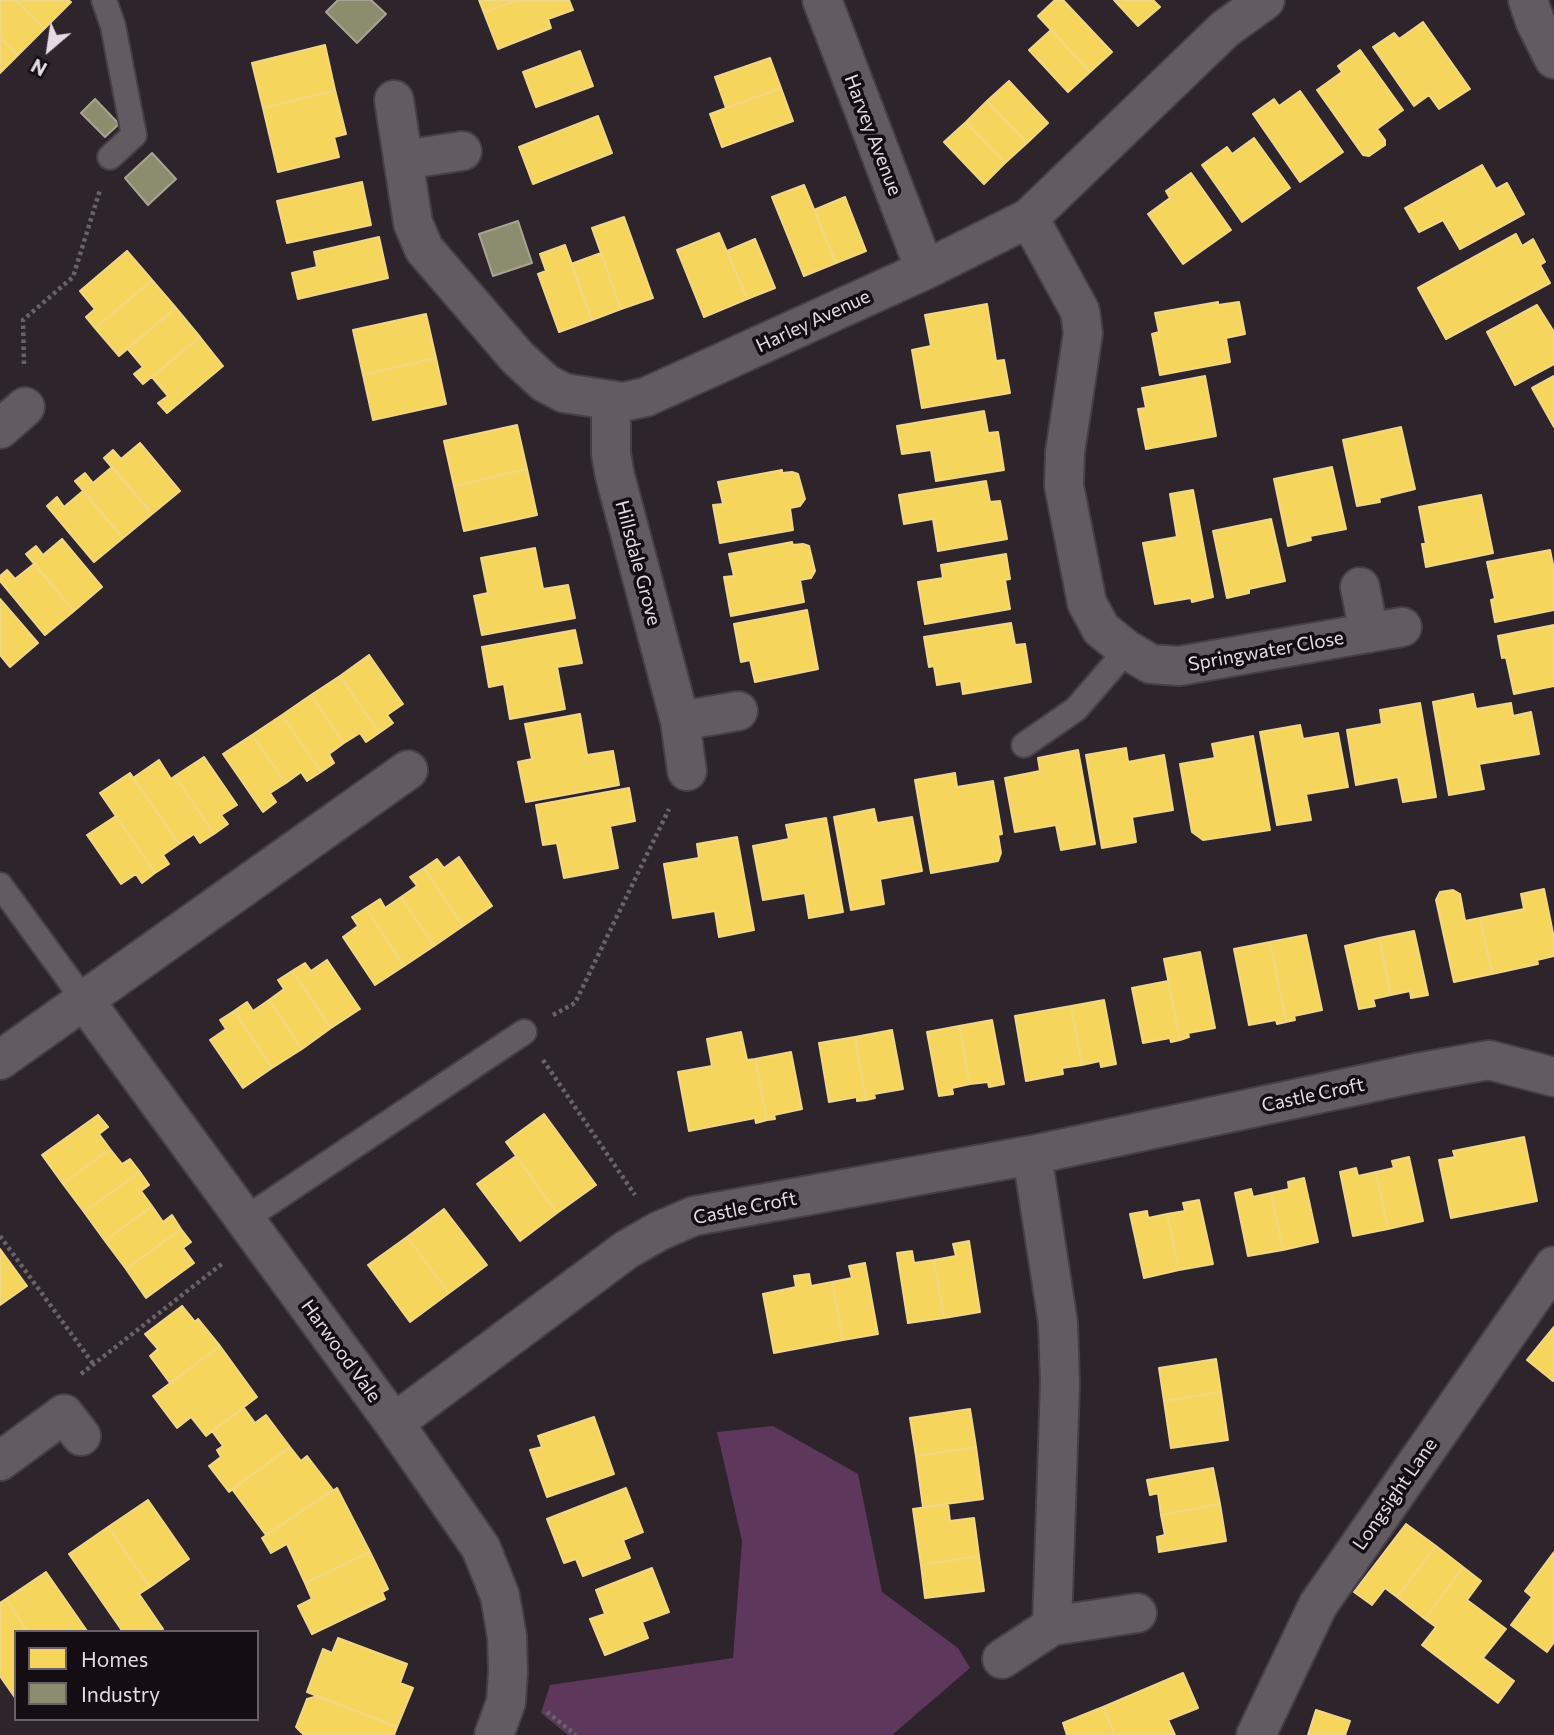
<!DOCTYPE html>
<html>
<head>
<meta charset="utf-8">
<style>
  body { margin:0 }
  #map { position:relative; width:1554px; height:1735px; overflow:hidden; background:#2e242c; font-family:Commissioner,sans-serif }
  canvas { display:block }
  .legend { position:absolute; left:14px; top:1630px; width:245px; height:91px; box-sizing:border-box; background:#140d14; border:2px solid #685f68; margin:0; padding:9px 12px; list-style:none; font-size:21px; color:#e6dbe5 }
  .legend li { display:flex; align-items:center; gap:14px; height:35px }
  .legend b { width:35px; border:2px solid #685f68 }
  .north { position:absolute; left:14px; top:14px; width:70px; height:70px; -webkit-text-stroke:5px #140d14; paint-order:stroke; rotate:209deg; font-size:19px; font-weight:700; line-height:28px; text-align:center; color:#e6dbe5 }
  .north::after { content:''; display:block; margin:auto; width:24px; height:32px; background:#e6dbe5; clip-path:polygon(50% 0,100% 100%,50% 72%,0 100%) }
</style>
</head>
<body>
<div id="map">
<canvas width="1554" height="1735"></canvas>
<ul class="legend">
<li><b style="height:19px;background:#f6d55c"></b>Homes</li>
<li><b style="height:19px;background:#8c8c6e"></b>Industry</li>
</ul>
<div class="north">N</div>
</div>
<script>
const c = document.querySelector('canvas').getContext('2d');
c.lineJoin = 'round';
function fillPath(path, color) {
  c.fillStyle = color;
  c.fill(path, 'evenodd');
}
function poly(rows) {
  const path = new Path2D();
  for (const r of rows) {
    path.moveTo(r[0], r[1]);
    for (let i = 2; i < r.length; i += 2) path.lineTo(r[i], r[i + 1]);
  }
  return path;
}
function strokePath(path, color, width, dash) {
  c.strokeStyle = color;
  c.lineWidth = width;
  c.lineCap = dash ? 'butt' : 'round';
  c.setLineDash(dash || []);
  c.stroke(path);
}
function drawText(font, color, halo, rows, align = 'center') {
  c.font = font + ' Commissioner,sans-serif';
  c.lineWidth = 7;
  c.setLineDash([]);
  c.textBaseline = 'middle';
  c.strokeStyle = halo;
  c.fillStyle = color;
  for (const [text, x, y, turn = 0] of rows) {
    c.save();
    c.translate(x, y);
    c.rotate((+turn || 0) * Math.PI / 180);
    c.textAlign = isNaN(turn) ? turn : align;
    if (halo) c.strokeText(text, 0, 0);
    c.fillText(text, 0, 0);
    c.restore();
  }
}
const forest = poly([
  [773,1426,858,1474,882,1592,958,1648,970,1668,892,1735,568,1735,541,1713,550,1685,733,1658,742,1541,717,1432]
]);
const homes = poly([
  [0,0,15,0,44,29,18,55,0,38,0,0],
  [15,0,68,0,71,2,44,29,15,0],
  [479,0,517,0,484,13,479,0],
  [517,0,569,0,573,10,548,19,551,28,498,49,484,13,517,0],
  [1055,0,1063,0,1112,52,1090,72,1038,16,1055,0],
  [1114,0,1153,0,1160,7,1138,26,1114,0],
  [1423,22,1470,89,1439,109,1429,95,1414,106,1373,47,1394,33,1399,39,1423,22],
  [1051,30,1090,72,1068,92,1029,50,1051,30],
  [0,38,18,55,0,73,0,38],
  [325,45,335,90,263,108,252,63,325,45],
  [1360,50,1403,110,1377,129,1385,140,1385,145,1369,156,1363,155,1317,90,1342,72,1338,66,1360,50],
  [580,51,593,86,536,107,523,72,580,51],
  [770,58,781,88,726,108,715,77,770,58],
  [1009,81,1048,123,1027,143,987,101,1009,81],
  [781,88,793,121,722,147,710,114,781,88],
  [335,90,346,134,334,137,339,157,278,172,263,108,335,90],
  [1300,91,1343,152,1300,182,1253,114,1274,99,1279,106,1300,91],
  [987,101,1027,143,1005,163,966,122,987,101],
  [598,116,612,153,533,184,519,147,598,116],
  [966,122,1005,163,984,184,944,142,966,122],
  [1254,138,1290,188,1242,222,1202,165,1227,147,1232,154,1254,138],
  [1482,165,1496,189,1507,183,1524,214,1460,249,1443,220,1419,232,1405,208,1482,165],
  [1191,173,1231,230,1183,264,1148,214,1170,198,1166,191,1191,173],
  [362,182,371,225,287,243,277,201,362,182],
  [804,185,836,263,804,276,772,197,804,185],
  [845,197,866,251,836,263,814,210,845,197],
  [624,217,653,298,621,309,592,228,624,217],
  [719,233,747,299,704,317,677,250,719,233],
  [1516,234,1522,246,1533,239,1545,262,1540,265,1550,283,1446,339,1418,288,1516,234],
  [379,237,388,278,298,299,292,273,317,267,314,252,379,237],
  [755,239,775,288,747,299,727,251,755,239],
  [565,245,592,320,559,332,538,274,546,271,540,254,565,245],
  [127,251,152,280,95,328,86,317,95,309,80,291,127,251],
  [601,253,621,309,592,320,571,264,601,253],
  [152,280,176,308,119,356,95,328,152,280],
  [1218,302,1218,305,1239,302,1245,334,1226,338,1230,362,1160,375,1152,334,1159,332,1155,313,1218,302],
  [987,304,996,361,1004,360,1010,393,922,408,912,350,931,346,925,315,987,304],
  [1537,305,1554,332,1554,364,1515,385,1487,332,1537,305],
  [176,308,200,337,143,384,134,374,143,367,127,348,176,308],
  [426,314,436,358,363,375,353,330,426,314],
  [200,337,223,366,167,413,158,403,168,396,152,377,200,337],
  [436,358,446,404,373,420,363,375,436,358],
  [1205,376,1216,436,1146,449,1138,409,1146,408,1142,388,1205,376],
  [1554,376,1554,427,1532,388,1554,376],
  [984,411,988,433,998,432,1004,470,936,481,931,450,902,454,897,426,984,411],
  [517,425,527,469,454,486,444,441,517,425],
  [1401,427,1415,489,1379,498,1380,502,1357,506,1343,440,1401,427],
  [140,443,180,491,152,514,104,458,113,450,121,459,140,443],
  [112,467,152,514,123,538,75,481,85,473,93,483,112,467],
  [1332,467,1346,529,1310,536,1311,540,1288,546,1274,479,1332,467],
  [527,469,537,515,464,531,454,486,527,469],
  [782,470,782,473,792,472,798,474,805,499,800,506,790,508,793,530,720,543,713,505,723,504,718,482,782,470],
  [986,481,990,502,1000,501,1007,539,938,551,933,519,904,524,899,495,986,481],
  [1193,490,1213,597,1192,602,1191,598,1155,604,1143,543,1177,537,1170,494,1193,490],
  [83,491,123,538,94,562,47,506,57,497,64,507,83,491],
  [1481,495,1493,553,1426,567,1422,544,1426,544,1419,507,1481,495],
  [1271,519,1285,581,1249,589,1249,593,1227,598,1213,531,1271,519],
  [62,539,102,587,74,611,26,554,36,546,43,555,62,539],
  [792,542,793,545,803,544,809,546,815,571,811,578,800,580,804,602,731,616,724,577,734,576,729,554,792,542],
  [535,548,543,589,568,585,575,618,482,635,474,596,488,593,481,558,535,548],
  [1550,550,1554,569,1554,610,1495,622,1491,600,1495,599,1487,562,1550,550],
  [1006,554,1010,579,1005,580,1010,609,925,624,918,582,943,578,941,565,1006,554],
  [34,564,74,611,45,635,0,581,0,576,7,570,15,579,34,564],
  [0,599,38,643,10,667,0,655,0,599],
  [807,610,818,669,755,682,750,660,741,662,734,624,807,610],
  [1011,623,1015,645,1025,644,1031,682,963,694,961,681,937,685,934,666,929,667,924,637,1011,623],
  [1554,625,1554,686,1514,694,1506,657,1502,658,1498,636,1554,625],
  [575,630,582,663,557,667,565,709,510,719,504,684,489,687,482,647,575,630],
  [369,655,403,704,387,715,393,723,379,733,340,676,369,655],
  [340,676,379,733,366,742,360,733,344,743,311,695,340,676],
  [1473,694,1476,709,1511,703,1513,716,1531,712,1539,754,1479,764,1484,789,1449,795,1433,702,1473,694],
  [311,695,344,743,329,754,334,763,321,772,282,715,311,695],
  [1420,703,1436,797,1403,802,1398,777,1356,785,1347,730,1382,724,1380,710,1420,703],
  [580,714,587,755,613,751,619,785,526,802,518,762,532,759,525,724,580,714],
  [282,715,321,772,307,781,301,772,286,783,252,735,282,715],
  [1300,725,1303,739,1338,733,1348,787,1306,794,1311,820,1277,825,1260,732,1300,725],
  [252,735,286,783,270,793,276,802,263,812,223,754,252,735],
  [1253,736,1270,830,1203,840,1192,832,1180,764,1215,758,1212,744,1253,736],
  [1126,748,1128,762,1164,755,1173,810,1132,817,1136,842,1102,848,1086,755,1126,748],
  [1078,750,1095,844,1061,850,1056,825,1015,832,1005,778,1040,771,1038,758,1078,750],
  [204,757,237,805,221,815,228,824,214,834,175,776,204,757],
  [159,760,171,779,175,776,214,834,200,843,194,834,179,844,133,778,159,760],
  [130,773,179,844,163,855,169,864,155,873,100,793,130,773],
  [955,773,957,787,993,781,1002,834,998,835,1001,853,998,861,931,873,915,780,955,773],
  [629,788,635,821,610,826,618,868,564,878,557,843,543,845,536,805,629,788],
  [874,809,877,823,912,817,922,871,880,879,884,904,851,910,834,817,874,809],
  [116,816,155,873,142,883,136,874,121,884,87,835,116,816],
  [826,818,843,912,809,918,805,893,763,900,753,846,789,839,786,825,826,818],
  [737,837,754,930,719,937,715,911,673,918,664,864,699,858,697,844,737,837],
  [459,857,492,906,463,926,424,868,437,859,444,868,459,857],
  [424,868,463,926,434,946,401,897,417,886,410,877,424,868],
  [1544,889,1554,938,1554,956,1537,960,1538,964,1492,974,1480,918,1524,909,1521,894,1544,889],
  [1453,890,1460,894,1465,921,1480,918,1492,974,1454,982,1436,900,1440,892,1453,890],
  [401,897,434,946,404,966,366,908,380,899,385,908,401,897],
  [366,908,404,966,375,985,343,937,358,926,352,917,366,908],
  [1414,931,1428,995,1411,998,1410,991,1391,995,1379,938,1414,931],
  [1306,935,1322,1010,1294,1016,1295,1020,1286,1022,1270,942,1306,935],
  [1379,938,1391,995,1373,999,1375,1006,1359,1009,1345,946,1379,938],
  [1270,942,1286,1022,1277,1024,1276,1020,1249,1025,1234,949,1270,942],
  [1200,952,1215,1028,1188,1033,1189,1037,1180,1040,1164,959,1200,952],
  [327,960,360,1009,331,1028,292,971,305,963,311,971,327,960],
  [292,971,331,1028,302,1049,269,1000,284,989,278,980,292,971],
  [1168,981,1180,1040,1171,1042,1170,1038,1143,1043,1132,988,1168,981],
  [269,1000,302,1049,272,1068,234,1011,247,1002,253,1011,269,1000],
  [1104,1000,1116,1064,1101,1067,1100,1061,1082,1065,1071,1006,1104,1000],
  [1071,1006,1082,1065,1062,1068,1063,1074,1026,1081,1015,1016,1071,1006],
  [234,1011,272,1068,243,1088,210,1040,226,1029,220,1020,234,1011],
  [992,1020,1004,1084,989,1087,988,1082,970,1084,959,1026,992,1020],
  [959,1026,970,1084,952,1088,953,1094,939,1096,927,1032,959,1026],
  [892,1030,903,1089,874,1094,875,1098,866,1100,855,1037,892,1030],
  [741,1032,747,1060,755,1059,767,1120,756,1123,755,1118,689,1131,678,1072,712,1066,707,1039,741,1032],
  [855,1037,866,1100,857,1101,857,1097,829,1102,819,1043,855,1037],
  [791,1052,802,1109,774,1115,775,1119,767,1120,755,1059,791,1052],
  [544,1114,596,1185,557,1213,506,1142,544,1114],
  [98,1115,108,1127,99,1134,110,1149,63,1184,42,1155,98,1115],
  [1524,1137,1537,1201,1451,1218,1439,1160,1455,1157,1453,1151,1524,1137],
  [110,1149,122,1164,130,1159,140,1172,84,1212,63,1184,110,1149],
  [516,1156,557,1213,520,1241,477,1184,516,1156],
  [1409,1157,1423,1221,1388,1229,1376,1172,1394,1168,1392,1161,1409,1157],
  [1356,1168,1358,1176,1376,1172,1388,1229,1353,1236,1340,1172,1356,1168],
  [140,1172,149,1185,141,1191,152,1206,105,1241,84,1212,140,1172],
  [1304,1178,1318,1242,1283,1250,1271,1193,1289,1189,1288,1182,1304,1178],
  [1251,1189,1253,1197,1271,1193,1283,1250,1248,1256,1235,1193,1251,1189],
  [1199,1200,1213,1264,1179,1270,1167,1214,1185,1211,1183,1203,1199,1200],
  [152,1206,163,1222,172,1215,181,1229,126,1269,105,1241,152,1206],
  [444,1209,487,1265,449,1293,407,1237,444,1209],
  [1147,1211,1148,1218,1167,1214,1179,1270,1144,1278,1130,1214,1147,1211],
  [181,1229,191,1242,183,1248,194,1263,146,1298,126,1269,181,1229],
  [407,1237,449,1293,410,1322,368,1265,407,1237],
  [969,1241,980,1312,944,1318,934,1260,956,1256,953,1244,969,1241],
  [0,1249,27,1286,0,1305,0,1249],
  [912,1251,914,1263,934,1260,944,1318,908,1323,897,1253,912,1251],
  [865,1263,878,1334,843,1340,832,1282,852,1278,849,1266,865,1263],
  [809,1274,811,1286,832,1282,843,1340,774,1353,763,1294,796,1287,794,1276,809,1274],
  [182,1306,195,1322,198,1319,220,1346,170,1383,150,1356,158,1349,145,1334,182,1306],
  [1554,1327,1554,1380,1553,1381,1527,1360,1554,1327],
  [220,1346,257,1397,206,1436,191,1417,177,1428,153,1396,220,1346],
  [1216,1359,1221,1392,1164,1401,1159,1368,1216,1359],
  [1221,1392,1228,1440,1171,1448,1164,1401,1221,1392],
  [244,1408,255,1423,266,1415,290,1447,229,1492,209,1466,221,1457,217,1450,223,1446,212,1431,244,1408],
  [970,1409,976,1447,916,1456,910,1418,970,1409],
  [594,1417,614,1474,547,1497,530,1450,542,1447,538,1436,594,1417],
  [290,1447,301,1461,307,1456,333,1490,266,1535,232,1489,290,1447],
  [976,1447,983,1499,923,1507,916,1456,976,1447],
  [1213,1468,1220,1504,1161,1515,1158,1493,1150,1495,1147,1480,1213,1468],
  [337,1488,370,1552,305,1583,287,1544,271,1553,262,1538,337,1488],
  [626,1488,643,1532,623,1540,630,1558,583,1576,576,1559,564,1563,547,1519,626,1488],
  [148,1500,189,1559,150,1587,108,1527,148,1500],
  [948,1504,950,1521,974,1518,979,1556,921,1565,913,1509,948,1504],
  [1220,1504,1226,1541,1159,1552,1157,1537,1165,1535,1161,1515,1220,1504],
  [1406,1524,1436,1546,1397,1597,1385,1588,1372,1605,1354,1592,1406,1524],
  [108,1527,150,1587,139,1594,163,1629,160,1632,123,1632,69,1554,108,1527],
  [1436,1546,1463,1567,1425,1619,1397,1597,1436,1546],
  [370,1552,388,1589,382,1592,385,1599,312,1634,298,1606,312,1599,305,1583,370,1552],
  [1554,1552,1554,1642,1547,1652,1511,1625,1532,1597,1525,1591,1554,1552],
  [979,1556,984,1591,925,1598,921,1565,979,1556],
  [1463,1567,1481,1581,1467,1600,1506,1629,1483,1658,1514,1681,1498,1703,1422,1645,1436,1627,1425,1619,1463,1567],
  [652,1568,669,1612,642,1622,648,1638,605,1655,590,1619,605,1614,596,1590,652,1568],
  [46,1572,87,1631,28,1632,6,1599,46,1572],
  [6,1599,28,1632,16,1632,16,1699,0,1676,0,1603,6,1599],
  [338,1638,407,1664,400,1683,413,1688,397,1727,307,1692,323,1649,332,1653,338,1638],
  [1183,1673,1198,1708,1168,1720,1175,1735,1115,1735,1103,1707,1183,1673],
  [318,1696,397,1727,394,1735,304,1735,296,1727,307,1699,318,1696],
  [1103,1707,1115,1735,1067,1735,1063,1723,1103,1707],
  [1316,1710,1350,1721,1345,1735,1308,1735,1316,1710]
]);
const industry = poly([
  [338,0,371,0,386,14,357,43,326,12,338,0],
  [95,99,119,124,105,137,81,113,95,99],
  [152,153,176,179,148,205,125,178,152,153],
  [518,221,532,263,493,276,479,234,518,221]
]);
const path = poly([
  [24,364,23,320,73,277,100,190],
  [553,1015,575,1003,669,809],
  [543,1060,635,1195],
  [0,1236,94,1365],
  [81,1374,223,1263],
  [547,1712,576,1735]
]);
const service = poly([
  [104,0,113,26,134,135,110,157],
  [1024,745,1076,709,1127,650],
  [0,885,84,1000],
  [245,1219,524,1032]
]);
const minor = poly([
  [822,0,925,270],
  [1528,0,1535,21,1554,59],
  [394,100,413,223,424,249,517,357,545,383,564,393,623,402,646,397,925,270,1029,218,1225,29,1265,0],
  [403,160,462,151],
  [1029,218,1080,311,1083,333,1065,452,1064,486,1087,603,1101,629,1127,650,1151,664,1179,666,1402,627],
  [611,402,611,454,615,476,680,721,687,771],
  [0,429,25,407],
  [1360,587,1369,633],
  [680,721,738,711],
  [84,1000,394,1423,481,1548,500,1596,507,1637,508,1671,506,1702,494,1735],
  [0,1060,408,770],
  [1032,1155,1058,1323,1060,1383,1052,1626],
  [394,1423,626,1250,659,1231,694,1216,1032,1155,1416,1073,1489,1060,1554,1077],
  [0,1461,64,1414,81,1436],
  [1002,1659,1052,1626,1137,1613],
  [1256,1735,1318,1605,1554,1266]
]);
const streetNames = [
  ["Harvey Avenue",873,135,69],
  ["Harley Avenue",813,321,-25],
  ["Hillsdale Grove",638,563,75],
  ["Springwater Close",1266,651,-10],
  ["Castle Croft",1313,1095,-12],
  ["Castle Croft",745,1208,-11],
  ["Harwood Vale",341,1351,54],
  ["Longsight Lane",1395,1494,-55]
];
fillPath(forest, '#5e385c');
fillPath(homes, '#f6d55c');
strokePath(homes, '#f1d785', 2);
fillPath(industry, '#8c8c6e');
strokePath(industry, '#a7a492', 2);
strokePath(service, '#473f46', 28);
strokePath(minor, '#473f46', 42);
strokePath(path, '#696368', 4.5, [3.5, 3.5]);
strokePath(service, '#635b62', 24);
strokePath(minor, '#635b62', 38);
drawText('19px', '#e6dbe5', '#140d14', streetNames);
</script>
</body>
</html>
